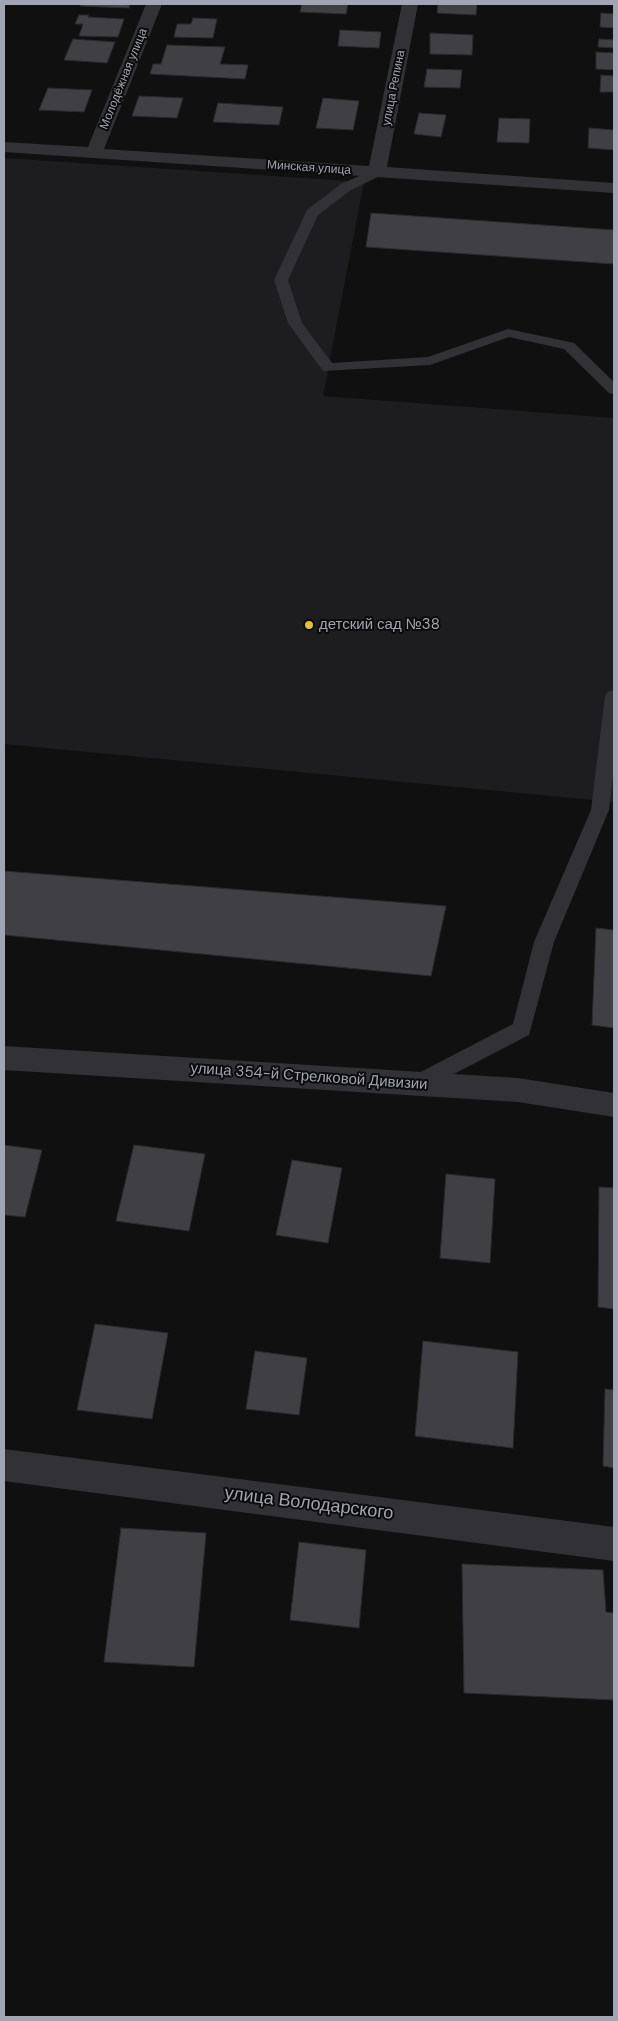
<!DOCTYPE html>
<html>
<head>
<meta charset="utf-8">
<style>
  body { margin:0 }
  #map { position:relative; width:618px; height:2021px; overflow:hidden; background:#101011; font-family:"DM Sans",sans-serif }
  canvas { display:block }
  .frame { position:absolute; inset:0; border:5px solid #a2a5b1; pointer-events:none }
</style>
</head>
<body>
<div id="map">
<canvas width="618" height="2021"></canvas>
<div class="frame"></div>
</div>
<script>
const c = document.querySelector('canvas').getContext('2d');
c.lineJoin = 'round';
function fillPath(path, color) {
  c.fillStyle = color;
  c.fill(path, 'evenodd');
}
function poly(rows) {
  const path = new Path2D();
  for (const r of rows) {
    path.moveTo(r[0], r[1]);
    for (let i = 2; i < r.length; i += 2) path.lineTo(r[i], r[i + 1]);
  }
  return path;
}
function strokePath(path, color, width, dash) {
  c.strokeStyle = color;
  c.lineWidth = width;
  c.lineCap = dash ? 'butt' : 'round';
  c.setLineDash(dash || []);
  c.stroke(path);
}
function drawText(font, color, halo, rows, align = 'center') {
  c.font = font + ' "DM Sans",sans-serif';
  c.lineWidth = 4;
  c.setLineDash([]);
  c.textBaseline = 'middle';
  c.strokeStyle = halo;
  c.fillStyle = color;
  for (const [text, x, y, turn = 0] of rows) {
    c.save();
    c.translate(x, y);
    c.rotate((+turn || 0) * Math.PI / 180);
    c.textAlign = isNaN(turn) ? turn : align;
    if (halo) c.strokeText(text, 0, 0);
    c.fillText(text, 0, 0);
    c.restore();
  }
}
const built = poly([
  [4,158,364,182,323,396,614,418,614,802,4,744]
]);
const building = poly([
  [81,4,130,4,129,8,80,6,81,4],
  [302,4,348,4,346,14,300,12,302,4],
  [438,4,477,4,476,15,437,13,438,4],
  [601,13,614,14,614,28,600,27,601,13],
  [79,15,89,15,88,17,124,19,118,37,79,36,83,24,75,24,79,15],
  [193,18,217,19,213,38,174,37,177,24,191,24,193,18],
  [340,30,381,32,379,48,338,46,340,30],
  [430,33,473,35,472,55,430,54,430,33],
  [73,39,115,42,107,63,64,60,73,39],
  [599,39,614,40,614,48,598,47,599,39],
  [167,45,225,47,220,64,248,65,245,79,150,74,153,64,161,64,167,45],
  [596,52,614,53,614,70,596,69,596,52],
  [427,69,462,70,460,88,424,87,427,69],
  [601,75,614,76,614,92,600,92,601,75],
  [48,88,92,90,84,112,39,110,48,88],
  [139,96,183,98,177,118,132,116,139,96],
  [323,98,359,101,353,130,316,128,323,98],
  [218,103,283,107,279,125,213,122,218,103],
  [419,113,446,115,441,137,414,134,419,113],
  [499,118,530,119,529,143,497,142,499,118],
  [589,128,614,130,614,150,588,148,589,128],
  [371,213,614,230,614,264,366,247,371,213],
  [4,871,446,906,431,976,4,935,4,871],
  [596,928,614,930,614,1028,592,1025,596,928],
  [4,1145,42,1150,25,1217,4,1215,4,1145],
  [134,1145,205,1154,189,1231,116,1221,134,1145],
  [292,1160,342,1168,328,1243,276,1235,292,1160],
  [446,1174,495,1179,490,1263,440,1258,446,1174],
  [599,1187,614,1188,614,1309,598,1307,599,1187],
  [95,1324,168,1333,152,1419,77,1410,95,1324],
  [423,1341,518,1352,513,1448,415,1436,423,1341],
  [255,1351,307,1358,299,1415,246,1409,255,1351],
  [605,1389,614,1390,614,1468,603,1466,605,1389],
  [121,1528,206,1533,194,1667,104,1662,121,1528],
  [299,1542,366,1550,359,1628,290,1620,299,1542],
  [462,1564,603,1570,606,1612,614,1613,614,1700,464,1693,462,1564]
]);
const service = poly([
  [377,168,383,172,382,175,351,190,318,215,288,280,302,323,332,363,428,357,508,329,574,343,614,382,614,394,609,393,564,349,509,337,430,365,323,371,288,323,274,280,307,210,341,184,377,168],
  [614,690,614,767,609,810,554,942,529,1035,423,1090,416,1093,409,1090,406,1084,409,1078,513,1024,534,942,591,810,605,696,608,692,614,690]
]);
const minor = poly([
  [146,4,162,4,104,149,369,166,402,4,418,4,387,167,614,183,614,193,4,152,4,142,88,147,146,4],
  [4,1046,518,1078,614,1093,614,1117,518,1102,4,1070,4,1046],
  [4,1449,614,1527,614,1561,4,1481,4,1449]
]);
const markers = [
  [309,625,5,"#e3c137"]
];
const farStreetnames = [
  ["Молодёжная улица",124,79,-68],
  ["улица Репина",394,88,-79],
  ["Минская улица",309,168,4]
];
const poiNames = [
  ["детский сад №38",319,625]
];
const streetNames = [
  ["улица 354-й Стрелковой Дивизии",309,1077,4]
];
const nearStreetnames = [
  ["улица Володарского",309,1504,7]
];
fillPath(built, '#1d1c1e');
fillPath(building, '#404044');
strokePath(building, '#2b2a2d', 1);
fillPath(service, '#323236');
fillPath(minor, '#323236');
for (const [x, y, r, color] of markers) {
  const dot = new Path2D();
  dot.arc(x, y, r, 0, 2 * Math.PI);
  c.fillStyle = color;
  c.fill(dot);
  strokePath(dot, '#0b0b0c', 2);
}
drawText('12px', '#a2a5b1', '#0b0b0c', farStreetnames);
drawText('15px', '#a2a5b1', '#0b0b0c', poiNames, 'left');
drawText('15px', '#a2a5b1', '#0b0b0c', streetNames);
drawText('18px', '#a2a5b1', '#0b0b0c', nearStreetnames);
</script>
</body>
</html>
